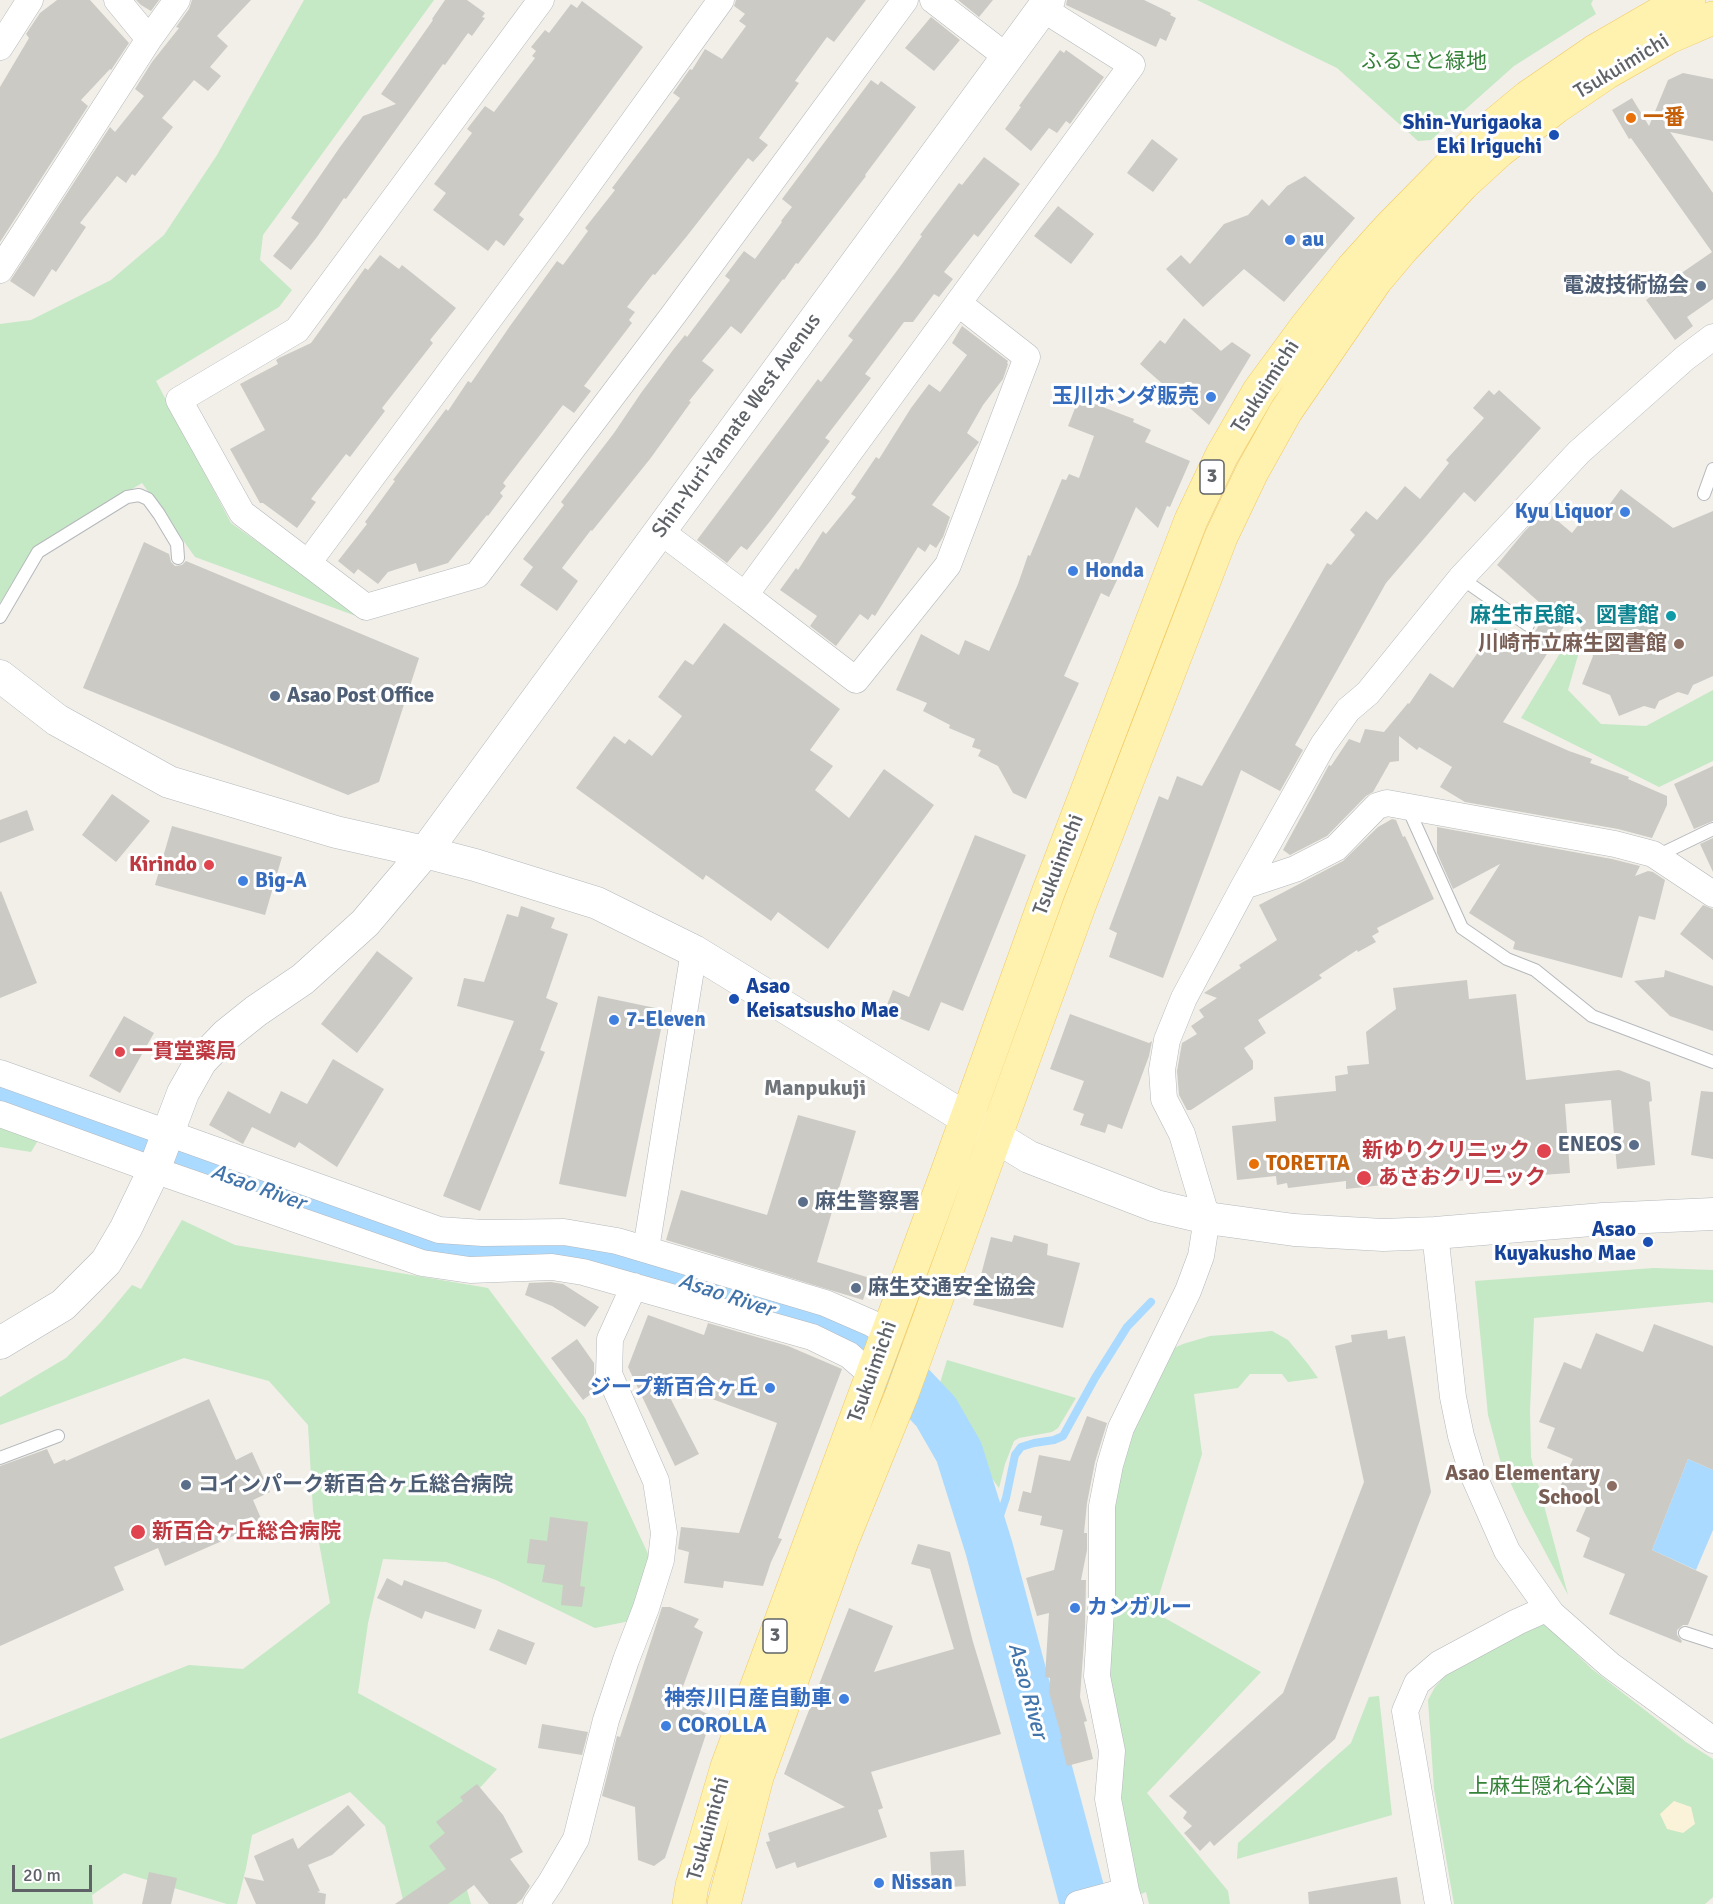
<!DOCTYPE html>
<html>
<head>
<meta charset="utf-8">
<style>
  body { margin:0 }
  #map { position:relative; width:1713px; height:1904px; overflow:hidden; background:#f1efe8; font-family:Signika,sans-serif }
  canvas { display:block }
  .scale { position:absolute; left:12px; top:1865px; width:80px; height:27px; box-sizing:border-box; border:3px solid #5f6368; border-top:0; padding-left:8px; font-size:18px; line-height:21px; white-space:nowrap; color:#5f6368; -webkit-text-stroke:4px #fff; paint-order:stroke }
</style>
</head>
<body>
<div id="map">
<canvas width="1713" height="1904"></canvas>
<div class="scale">20 m</div>
</div>
<script>
const c = document.querySelector('canvas').getContext('2d');
c.lineJoin = 'round';
function fillPath(path, color) {
  c.fillStyle = color;
  c.fill(path, 'evenodd');
}
function poly(rows) {
  const path = new Path2D();
  for (const r of rows) {
    path.moveTo(r[0], r[1]);
    for (let i = 2; i < r.length; i += 2) path.lineTo(r[i], r[i + 1]);
  }
  return path;
}
function strokePath(path, color, width, dash) {
  c.strokeStyle = color;
  c.lineWidth = width;
  c.lineCap = dash ? 'butt' : 'round';
  c.setLineDash(dash || []);
  c.stroke(path);
}
function drawText(font, color, halo, rows, align = 'center') {
  c.font = font + ' Signika,"Noto Sans JP",sans-serif';
  c.lineWidth = 6;
  c.setLineDash([]);
  c.textBaseline = 'middle';
  c.strokeStyle = halo;
  c.fillStyle = color;
  for (const [text, x, y, turn = 0] of rows) {
    c.save();
    c.translate(x, y);
    c.rotate((+turn || 0) * Math.PI / 180);
    c.textAlign = isNaN(turn) ? turn : align;
    if (halo) c.strokeText(text, 0, 0);
    c.fillText(text, 0, 0);
    c.restore();
  }
}
const green = poly([
  [304,0,434,0,263,235,260,260,292,290,279,307,156,381,231,523,367,620,195,557,142,483,33,549,0,603,0,324,31,320,111,280,164,235,217,155],
  [1197,0,1593,0,1591,4,1596,14,1514,66,1431,140,1418,141,1337,68],
  [1574,630,1581,645,1568,690,1601,724,1646,726,1713,690,1713,761,1659,787,1521,718],
  [0,1123,40,1137,31,1152,0,1147],
  [182,1220,235,1245,488,1288,585,1418,650,1558,630,1621,595,1628,496,1580,446,1562,383,1559,368,1623,358,1693,497,1769,448,1823,471,1904,404,1904,385,1826,350,1792,252,1835,246,1868,237,1904,227,1904,124,1873,92,1895,93,1904,0,1904,0,1739,189,1665,243,1669,330,1603,313,1510,308,1425,269,1381,184,1358,0,1425,0,1397,66,1358,101,1322,132,1285,141,1289],
  [1654,1268,1713,1270,1713,1303,1709,1302,1534,1318,1530,1410,1531,1457,1568,1595,1524,1512,1500,1460,1488,1415,1475,1281],
  [1272,1331,1288,1340,1308,1364,1318,1378,1288,1382,1282,1374,1250,1374,1238,1388,1194,1394,1202,1454,1154,1612,1261,1672,1147,1793,1228,1891,1230,1904,1149,1904,1146,1892,1139,1895,1120,1799,1108,1696,1115,1473,1165,1352,1183,1344,1210,1336],
  [947,1360,1076,1398,1058,1428,1052,1432,1019,1438,1014,1441,1005,1464,999,1488,988,1473,969,1427,940,1383],
  [1531,1624,1545,1624,1592,1669,1686,1742,1713,1759,1713,1897,1705,1904,1454,1904,1434,1789,1428,1700,1435,1687,1446,1675],
  [1379,1696,1392,1815,1237,1859,1238,1843,1351,1743,1369,1697]
]);
const sand = poly([
  [1674,1801,1691,1807,1695,1824,1683,1833,1667,1829,1660,1814]
]);
const water = poly([
  [1688,1459,1713,1470,1713,1530,1696,1570,1652,1550]
]);
const stream = poly([
  [989,1548,1006,1498,1015,1455,1021,1447,1034,1443,1054,1440,1063,1436,1095,1378,1127,1327,1151,1302]
]);
const river = poly([
  [0,1094,419,1246,481,1257,516,1257,557,1250,604,1256,844,1335,889,1362,936,1412,959,1452,989,1548,1084,1904]
]);
const building = poly([
  [57,0,90,0,129,43,111,70,110,69,81,100,88,106,0,242,0,87,29,38,26,34,40,13],
  [136,0,159,0,151,11,141,5],
  [192,0,251,0,217,36,228,46,210,67,221,76,208,91,194,80,162,118,173,127,135,176,132,174,126,183,117,176,80,223,86,227,56,272,52,269,34,297,10,281,110,127,115,132,144,96,135,89,152,62,179,28,176,27,189,9],
  [445,0,467,0,485,13,482,17,485,18,472,36,468,33,445,65,443,64,346,199,344,198,317,237,291,270,273,256,299,223,291,218,340,147,363,116,396,104,381,94,433,20,432,19],
  [736,0,866,0,834,42,827,37,795,81,799,83,759,138,768,145,753,162,748,158,687,236,655,275,653,274,627,307,635,312,629,320,632,323,584,386,591,391,574,413,563,405,503,483,506,486,500,493,503,496,488,516,487,515,448,563,419,572,416,563,388,572,378,584,358,569,354,574,338,561,367,524,365,522,395,481,393,480,446,409,448,411,468,381,471,383,510,326,557,261,563,265,588,231,585,228,615,190,612,188,680,98,673,93,690,69,692,70,705,49,722,59,746,26,739,21,745,14,734,6],
  [958,0,993,0,979,17],
  [1067,0,1144,0,1171,13,1170,15,1176,18,1166,41,1160,38,1156,47,1066,5],
  [582,1,643,47,519,215,524,219,504,246,496,240,488,251,433,210,446,193,434,184,472,133,467,129,485,106,494,112,535,58,532,56,536,51,531,47,545,30,549,33,571,4,577,8],
  [931,17,960,40,934,71,905,48],
  [1060,50,1064,53,1066,50,1104,77,1070,124,1066,121,1057,133,1049,128,1031,151,1005,129,1021,107,1019,106],
  [1683,73,1713,79,1713,141,1670,132,1713,193,1713,299,1687,317,1693,326,1675,340,1646,300,1668,284,1667,283,1712,252,1631,138,1629,139,1612,110,1632,98,1649,126,1668,80],
  [871,80,878,85,881,81,916,107,865,175,866,176,798,264,796,263,784,280,783,279,741,334,731,326,702,361,714,370,689,401,691,402,650,459,592,531,591,530,562,568,578,581,557,611,520,585,533,567,523,559,564,505,561,502,614,433,641,393,673,350,685,335,687,337,730,280,725,276,744,251,755,259,782,222,781,221,792,207,782,199],
  [1152,139,1178,159,1153,192,1127,173],
  [984,157,1020,184,978,237,974,234,944,272,953,279,939,297,934,294,913,322,904,322,865,374,871,378,825,438,830,441,771,520,747,550,741,546,727,563,697,540,818,379,821,382,853,340,848,336,899,268,922,236,920,235,959,183,962,185],
  [1305,176,1355,218,1284,302,1244,269,1203,307,1166,269,1181,255,1190,264,1224,224,1248,215,1262,199,1269,206,1287,186],
  [1058,206,1094,234,1071,264,1034,236],
  [380,255,399,269,402,265,456,308,430,340,433,343,382,408,385,411,350,457,346,454,311,499,316,502,297,528,263,503,260,503,230,449,265,430,240,384,278,364,276,360,279,358,311,343,365,268,368,270],
  [1184,318,1221,351,1232,342,1251,355,1209,425,1140,364,1160,340,1165,344],
  [962,326,1008,361,1007,363,1008,364,1003,379,983,405,967,433,979,442,932,505,950,517,943,537,936,548,930,544,925,552,918,547,875,616,872,614,868,620,860,614,836,646,810,626,817,616,780,590,796,568,798,570,823,531,826,534,856,497,851,494,876,457,879,459,911,408,929,384,940,392,967,355,952,343],
  [1489,390,1494,395,1499,390,1541,428,1475,502,1464,492,1386,583,1295,745,1303,750,1280,791,1241,770,1163,978,1109,957,1117,933,1109,929,1159,796,1168,800,1177,776,1202,786,1327,563,1331,565,1355,535,1350,530,1366,511,1377,520,1405,486,1420,499,1449,463,1446,460,1484,418,1473,408],
  [1079,398,1134,419,1133,422,1151,430,1145,442,1190,461,1170,507,1167,506,1158,528,1136,507,1112,563,1118,578,1109,597,1101,593,1064,676,1079,683,1026,799,1013,793,998,766,978,756,981,750,972,747,975,739,949,728,950,725,923,711,927,703,896,690,921,634,959,655,965,640,989,651,1018,584,1028,555,1030,556,1062,479,1066,480,1069,474,1079,478,1094,436,1068,426],
  [1621,489,1673,528,1713,511,1713,676,1693,685,1688,695,1678,692,1659,701,1655,709,1644,706,1619,716,1610,695,1582,684,1593,656,1573,611,1554,643,1503,722,1569,751,1592,759,1590,763,1629,777,1628,779,1667,796,1667,805,1652,838,1618,829,1465,802,1440,787,1452,767,1419,747,1417,750,1399,736,1399,761,1390,762,1373,792,1366,796,1327,836,1290,855,1283,850,1329,765,1331,766,1349,739,1360,743,1365,729,1384,732,1408,703,1409,704,1430,673,1453,688,1495,628,1525,648,1548,610,1497,565,1524,532,1545,510,1572,533,1587,514,1597,521],
  [144,542,169,554,171,562,175,566,182,565,186,561,419,658,379,782,348,795,83,688],
  [724,623,840,709,810,750,833,766,815,790,849,818,884,769,934,805,828,949,778,912,771,921,706,875,703,880,576,788,614,736,625,744,629,739,652,756,682,716,658,697,685,660,693,665],
  [1713,766,1713,821,1694,829,1674,784],
  [112,794,150,821,116,862,82,835],
  [27,810,34,830,0,843,0,820],
  [1392,819,1396,820,1403,837,1405,836,1434,899,1377,928,1379,932,1372,936,1376,942,1358,952,1357,950,1319,975,1322,978,1258,1020,1266,1033,1244,1048,1253,1061,1253,1069,1191,1110,1187,1110,1179,1095,1177,1071,1182,1043,1197,1034,1191,1026,1204,1017,1199,1010,1217,998,1204,993,1241,968,1239,965,1277,940,1259,905,1343,861,1378,827],
  [172,826,282,857,265,915,155,885],
  [1437,827,1612,859,1640,866,1635,876,1648,871,1653,872,1665,880,1655,920,1639,916,1622,978,1513,949,1515,942,1469,913,1500,864,1453,889,1437,853],
  [975,835,1026,855,963,1011,941,1002,929,1031,884,1012,893,990,909,997],
  [1713,838,1713,872,1700,844],
  [1,891,37,983,0,998,0,892],
  [1703,905,1713,909,1713,960,1680,934],
  [521,906,555,918,551,928,568,934,546,998,558,1003,540,1050,545,1052,480,1211,443,1196,514,1021,457,1006,464,978,484,982,507,914,518,917],
  [377,951,413,978,357,1053,321,1024],
  [1665,970,1713,986,1713,1031,1670,1016,1634,981,1664,977],
  [1467,980,1469,999,1516,994,1526,1080,1619,1070,1650,1082,1652,1101,1649,1102,1655,1165,1617,1169,1611,1100,1565,1104,1570,1173,1430,1183,1429,1180,1346,1189,1346,1181,1288,1188,1287,1183,1277,1185,1276,1176,1237,1180,1232,1126,1276,1121,1274,1097,1336,1091,1335,1076,1348,1074,1347,1066,1369,1064,1366,1032,1396,1009,1393,988],
  [598,996,665,1010,626,1197,559,1184],
  [1070,1014,1149,1043,1152,1041,1149,1056,1122,1129,1108,1124,1105,1133,1080,1125,1084,1114,1073,1110,1084,1081,1050,1069],
  [124,1016,154,1033,120,1093,89,1076],
  [333,1059,384,1089,337,1167,299,1142,295,1148,252,1127,243,1144,209,1125,228,1091,270,1114,281,1091,307,1104],
  [1701,1091,1713,1092,1713,1159,1691,1155],
  [798,1115,856,1131,817,1262,870,1278,863,1300,666,1240,681,1190,767,1215],
  [1014,1235,1048,1244,1047,1255,1080,1263,1063,1328,973,1305,991,1237,1012,1242],
  [551,1282,563,1284,599,1307,585,1327,552,1306,525,1295,529,1283],
  [648,1315,704,1335,708,1323,788,1346,842,1369,778,1538,782,1539,771,1562,763,1586,724,1581,723,1588,684,1583,689,1552,678,1549,681,1527,739,1533,777,1423,661,1380,699,1454,675,1466,628,1367],
  [1654,1324,1713,1346,1713,1470,1688,1459,1652,1550,1708,1576,1688,1625,1683,1625,1677,1630,1677,1635,1682,1641,1681,1643,1609,1614,1625,1574,1583,1557,1590,1538,1576,1531,1589,1501,1559,1489,1573,1459,1547,1448,1555,1428,1539,1422,1564,1362,1581,1369,1596,1333,1643,1352],
  [1387,1330,1388,1339,1405,1336,1431,1492,1335,1739,1214,1846,1210,1841,1200,1851,1184,1833,1192,1826,1183,1818,1187,1812,1169,1796,1283,1693,1364,1482,1335,1346,1352,1342,1351,1335],
  [577,1339,594,1363,594,1374,599,1388,583,1400,551,1358],
  [209,1399,236,1460,252,1452,270,1492,253,1500,263,1523,165,1566,158,1548,114,1567,124,1590,0,1646,0,1466,47,1449,54,1464,65,1459,66,1461],
  [1087,1416,1107,1423,1095,1462,1087,1503,1084,1533,1087,1533,1087,1550,1081,1580,1086,1580,1085,1627,1080,1697,1087,1721,1084,1722,1093,1759,1067,1766,1060,1739,1062,1739,1049,1692,1050,1678,1045,1677,1049,1613,1037,1616,1026,1578,1054,1570,1063,1530,1040,1525,1042,1516,1018,1511,1023,1491,1031,1493,1039,1455,1070,1461],
  [550,1517,588,1522,580,1586,585,1587,582,1607,561,1605,563,1585,542,1582,545,1565,527,1563,530,1539,547,1541],
  [918,1544,950,1552,973,1642,1001,1734,871,1772,883,1808,878,1810,887,1837,797,1868,795,1862,776,1869,766,1842,770,1841,768,1833,845,1807,784,1774,849,1608,893,1626,874,1672,954,1649,930,1569,911,1564],
  [387,1578,402,1586,404,1580,482,1610,475,1629,425,1611,422,1619,377,1598],
  [662,1607,670,1607,699,1619,694,1627,703,1632,678,1700,712,1716,665,1858,654,1866,638,1860,635,1807,602,1796,617,1736,620,1737],
  [498,1629,535,1643,526,1665,489,1650],
  [542,1724,588,1732,582,1755,538,1748],
  [477,1784,503,1815,523,1852,510,1859,530,1886,522,1899,516,1904,489,1904,474,1885,448,1904,395,1904,446,1869,429,1846,445,1833,436,1822,463,1801,460,1797],
  [348,1805,365,1825,332,1855,308,1865,320,1891,317,1892,326,1894,325,1904,256,1904,244,1877,264,1881,254,1856,293,1838,298,1849],
  [964,1850,966,1886,932,1888,930,1852],
  [149,1872,177,1878,171,1904,142,1904],
  [1397,1877,1401,1904,1309,1904,1308,1892]
]);
const service = poly([
  [1704,494,1713,469],
  [1461,578,1528,625],
  [0,617,38,552,127,497,139,495,148,499,159,514,177,544,178,558],
  [1407,806,1462,928,1507,959,1535,970,1592,1016,1713,1062],
  [1657,856,1713,829],
  [0,1458,58,1436],
  [1685,1633,1713,1642]
]);
const minor = poly([
  [117,0,149,39],
  [541,0,297,330,179,400,242,513,366,607,477,575,674,314,905,0],
  [933,0,1007,57],
  [0,47,30,0],
  [0,270,149,39,177,0],
  [660,531,745,595,1132,65,1043,9],
  [308,563,558,226,721,0],
  [745,595,856,680,948,565,1027,357,958,303],
  [1244,886,1295,869,1336,848,1377,806,1387,803,1615,844,1653,854,1713,894],
  [0,1073,439,1230,483,1233,564,1232,617,1241,825,1303,871,1323,887,1333],
  [0,1114,154,1170,422,1263,470,1270,552,1267,583,1272,812,1337,849,1355,872,1375],
  [1435,1233,1453,1397,1461,1436,1472,1472,1507,1551,1552,1614,1610,1665,1713,1740],
  [646,1249,694,951],
  [536,1904,551,1882,576,1839,606,1720,626,1660,646,1608,661,1560,664,1533,656,1481,609,1374,610,1339,634,1286],
  [1078,1904,1126,1891],
  [1130,1904,1126,1891,1108,1799,1112,1751,1097,1676,1102,1594,1102,1506,1110,1465,1121,1428,1188,1291,1201,1256,1207,1218,1182,1134,1164,1099,1162,1070,1167,1040,1184,998,1244,886,1323,745,1348,710,1368,693,1461,578,1579,452,1685,358,1713,337],
  [1438,1904,1405,1711,1417,1683,1439,1664,1517,1622,1546,1609]
]);
const tertiary = poly([
  [0,676,57,720,169,782,336,832,425,852,475,865,597,903,694,951,1029,1157,1156,1206,1207,1218,1294,1230,1383,1235,1435,1233,1603,1219,1713,1214],
  [0,1343,63,1305,106,1262,126,1228,154,1170,183,1093,201,1061,226,1035,256,1011,303,979,365,923,425,852,1049,0]
]);
const primary = poly([
  [689,1904,692,1886,727,1767,947,1173,1048,893,1191,520,1222,455,1259,391,1306,327,1352,269,1389,228,1444,172,1487,131,1528,97,1595,51,1659,14,1689,0],
  [724,1904,757,1777,842,1541,902,1394,1079,906,1221,537,1252,472,1286,411,1376,280,1403,248,1463,184,1499,151,1556,107,1606,73,1669,37,1713,18]
]);
const markers = [
  [1631,118,6,"#e8710a"],
  [1554,135,6,"#1a4fb4"],
  [1290,240,6,"#3f7fe0"],
  [1701,286,6,"#5c6f8a"],
  [1211,397,6,"#3f7fe0"],
  [1625,512,6,"#3f7fe0"],
  [1073,571,6,"#3f7fe0"],
  [1671,616,6,"#0f9aa8"],
  [1679,644,6,"#8d6e63"],
  [275,696,6,"#5c6f8a"],
  [209,865,6,"#e0444e"],
  [243,881,6,"#3f7fe0"],
  [734,999,6,"#1a4fb4"],
  [614,1020,6,"#3f7fe0"],
  [120,1052,6,"#e0444e"],
  [1634,1145,6,"#5c6f8a"],
  [1544,1151,8,"#e0444e"],
  [1254,1164,6,"#e8710a"],
  [1364,1178,8,"#e0444e"],
  [803,1202,6,"#5c6f8a"],
  [1648,1242,6,"#1a4fb4"],
  [856,1288,6,"#5c6f8a"],
  [770,1388,6,"#3f7fe0"],
  [186,1485,6,"#5c6f8a"],
  [1612,1486,6,"#8d6e63"],
  [138,1532,8,"#e0444e"],
  [1075,1608,6,"#3f7fe0"],
  [844,1699,6,"#3f7fe0"],
  [666,1726,6,"#3f7fe0"],
  [879,1883,6,"#3f7fe0"]
];
const shields = [
  [1212,477,24],
  [775,1636,24]
];
const shieldNames = [
  ["3",1212,477],
  ["3",775,1636]
];
const parkNames = [
  ["ふるさと緑地",1424,62],
  ["上麻生隠れ谷公園",1552,1787]
];
const streetNames = [
  ["Tsukuimichi",1622,67,-31],
  ["Tsukuimichi",1266,387,-57],
  ["Shin-Yuri-Yamate West Avenus",737,426,-54],
  ["Tsukuimichi",1059,865,-69],
  ["Tsukuimichi",873,1372,-70],
  ["Tsukuimichi",709,1829,-74]
];
const foodNames = [
  ["一番",1643,118],
  ["TORETTA",1266,1164]
];
const transitNames = [
  ["Shin-Yurigaoka",1542,123],
  ["Eki Iriguchi",1542,147],
  ["Asao",746,987,"left"],
  ["Keisatsusho Mae",746,1011,"left"],
  ["Asao",1636,1230],
  ["Kuyakusho Mae",1636,1254]
];
const shopNames = [
  ["au",1302,240],
  ["玉川ホンダ販売",1199,397,"right"],
  ["Kyu Liquor",1613,512,"right"],
  ["Honda",1085,571],
  ["Big-A",255,881],
  ["7-Eleven",626,1020],
  ["ジープ新百合ヶ丘",758,1388,"right"],
  ["カンガルー",1087,1608],
  ["神奈川日産自動車",832,1699,"right"],
  ["COROLLA",678,1726],
  ["Nissan",891,1883]
];
const serviceNames = [
  ["電波技術協会",1689,286,"right"],
  ["Asao Post Office",287,696],
  ["ENEOS",1622,1145,"right"],
  ["麻生警察署",815,1202],
  ["麻生交通安全協会",868,1288],
  ["コインパーク新百合ヶ丘総合病院",198,1485]
];
const cultureNames = [
  ["麻生市民館、図書館",1659,616]
];
const educationNames = [
  ["川崎市立麻生図書館",1667,644],
  ["Asao Elementary",1600,1474],
  ["School",1600,1498]
];
const healthNames = [
  ["Kirindo",197,865,"right"],
  ["一貫堂薬局",132,1052],
  ["新ゆりクリニック",1530,1151,"right"],
  ["あさおクリニック",1378,1178],
  ["新百合ヶ丘総合病院",152,1532]
];
const neighbourhoodNames = [
  ["Manpukuji",815,1089]
];
const waterNames = [
  ["Asao River",258,1188,20],
  ["Asao River",726,1296,18],
  ["Asao River",1027,1691,75]
];
fillPath(green, '#c5e8c5');
fillPath(sand, '#fbf3d9');
fillPath(water, '#aadaff');
strokePath(stream, '#aadaff', 8);
strokePath(river, '#aadaff', 48);
fillPath(building, '#cccac5');
strokePath(service, '#b5b8bc', 14);
strokePath(minor, '#b5b8bc', 27);
strokePath(tertiary, '#b5b8bc', 33);
strokePath(primary, '#f2c960', 34);
strokePath(service, '#fff', 12);
strokePath(minor, '#fff', 26);
strokePath(tertiary, '#fff', 32);
strokePath(primary, '#fff2af', 33);
for (const [x, y, r, color] of markers) {
  const dot = new Path2D();
  dot.arc(x, y, r, 0, 2 * Math.PI);
  c.fillStyle = color;
  c.fill(dot);
  strokePath(dot, '#fff', 2);
}
for (const [x, y, w] of shields) {
  const box = new Path2D();
  box.roundRect(x - w / 2, y - 17, w, 34, 4.5);
  c.fillStyle = '#fff';
  c.fill(box);
  strokePath(box, '#5f6368', 1.5);
}
drawText('bold 20px', '#5f6368', null, shieldNames);
drawText('21px', '#348238', '#fff', parkNames);
drawText('21px', '#5f6368', '#fff', streetNames);
drawText('bold 21px', '#c56008', '#fff', foodNames, 'left');
drawText('bold 21px', '#164399', '#fff', transitNames, 'right');
drawText('bold 21px', '#366cbe', '#fff', shopNames, 'left');
drawText('bold 21px', '#4e5e75', '#fff', serviceNames, 'left');
drawText('bold 21px', '#0d838f', '#fff', cultureNames, 'right');
drawText('bold 21px', '#785e54', '#fff', educationNames, 'right');
drawText('bold 21px', '#be3a42', '#fff', healthNames, 'left');
drawText('bold 22px', '#70757a', '#fff', neighbourhoodNames);
drawText('italic 22px', '#4174aa', '#fff', waterNames);
</script>
</body>
</html>
